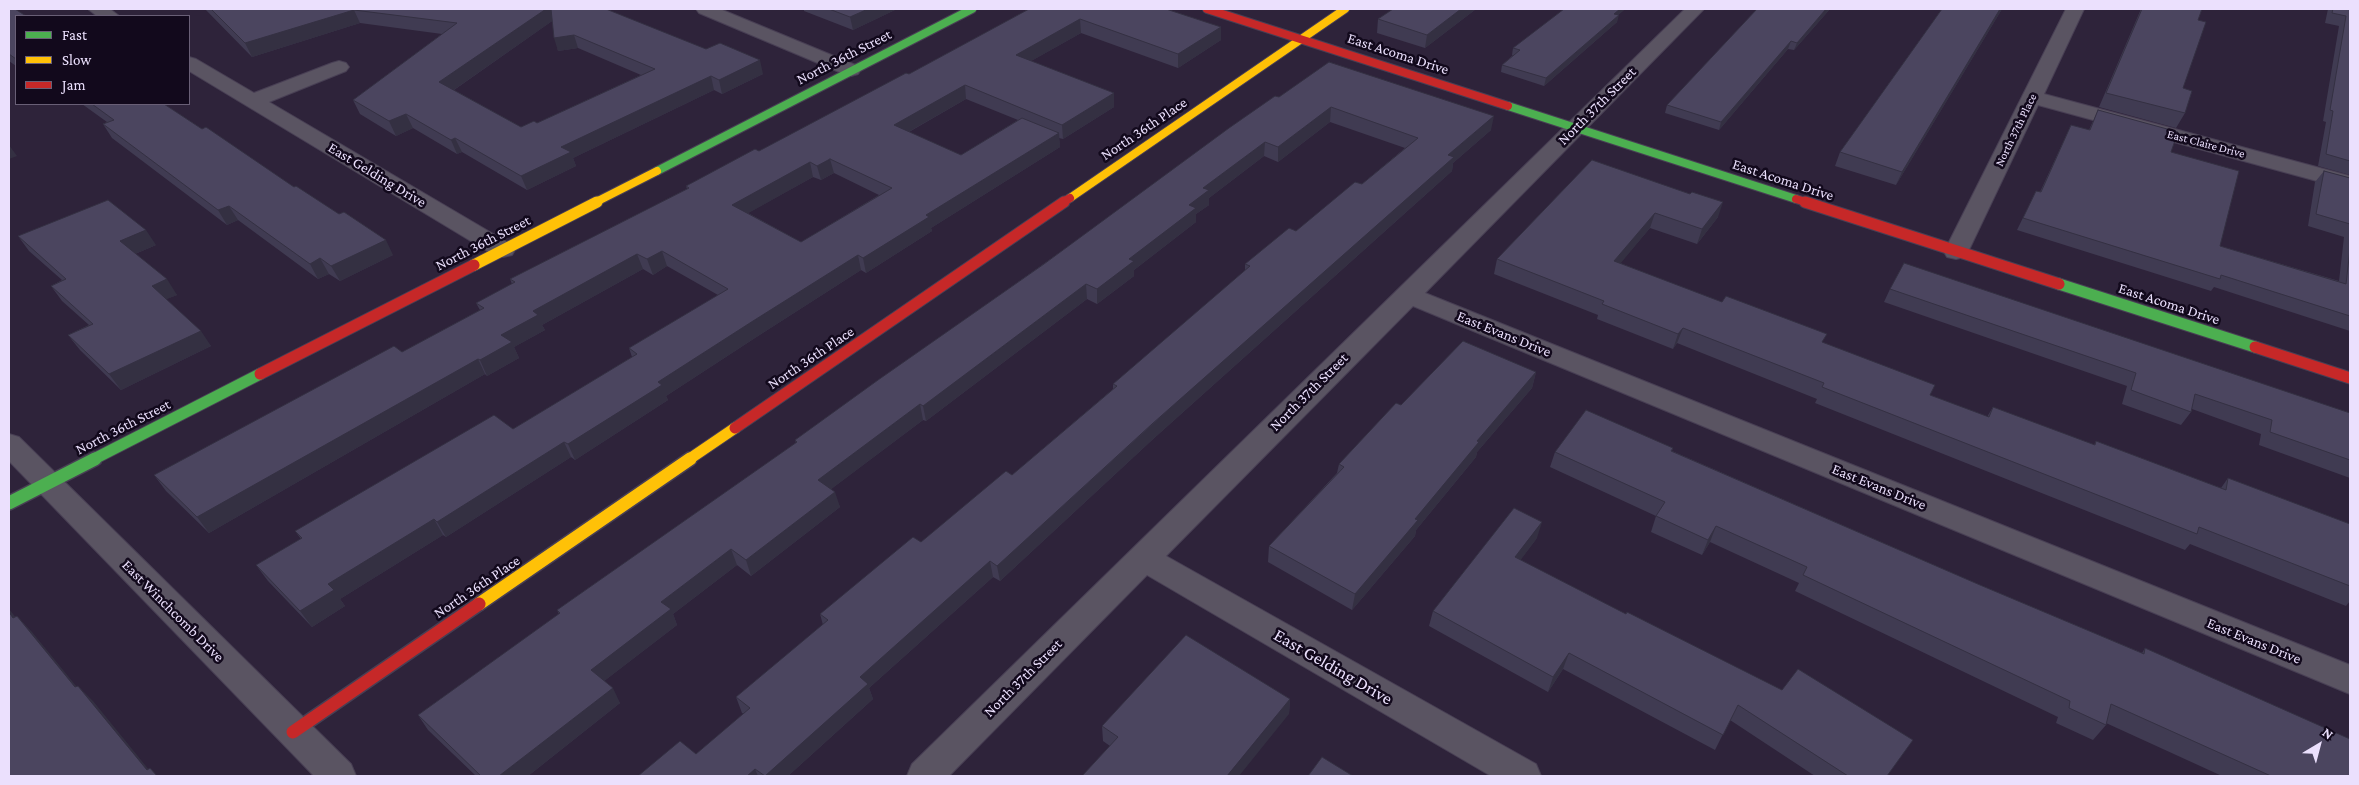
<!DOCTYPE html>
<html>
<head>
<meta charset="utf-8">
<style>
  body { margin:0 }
  #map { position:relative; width:2359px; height:785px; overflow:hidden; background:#2e233a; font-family:"Crimson Pro",serif }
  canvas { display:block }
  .frame { position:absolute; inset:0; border:10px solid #ebe0fd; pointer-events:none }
  .legend { position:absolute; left:15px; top:15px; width:175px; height:90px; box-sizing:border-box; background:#12091c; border:1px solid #695f76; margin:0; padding:6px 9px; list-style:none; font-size:15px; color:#ebe0fd }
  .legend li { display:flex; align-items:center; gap:10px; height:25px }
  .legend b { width:25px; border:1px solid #695f76 }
  .north { position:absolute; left:2294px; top:720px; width:50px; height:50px; -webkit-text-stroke:4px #12091c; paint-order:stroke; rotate:37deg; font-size:14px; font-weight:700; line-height:20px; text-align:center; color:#ebe0fd }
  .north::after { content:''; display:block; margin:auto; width:18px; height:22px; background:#ebe0fd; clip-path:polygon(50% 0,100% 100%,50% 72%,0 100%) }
</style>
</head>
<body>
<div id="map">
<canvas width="2359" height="785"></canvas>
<div class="frame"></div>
<ul class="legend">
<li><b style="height:6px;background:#4caf50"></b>Fast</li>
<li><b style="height:6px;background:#ffc107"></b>Slow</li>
<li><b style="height:6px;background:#c62828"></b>Jam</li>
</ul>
<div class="north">N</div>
</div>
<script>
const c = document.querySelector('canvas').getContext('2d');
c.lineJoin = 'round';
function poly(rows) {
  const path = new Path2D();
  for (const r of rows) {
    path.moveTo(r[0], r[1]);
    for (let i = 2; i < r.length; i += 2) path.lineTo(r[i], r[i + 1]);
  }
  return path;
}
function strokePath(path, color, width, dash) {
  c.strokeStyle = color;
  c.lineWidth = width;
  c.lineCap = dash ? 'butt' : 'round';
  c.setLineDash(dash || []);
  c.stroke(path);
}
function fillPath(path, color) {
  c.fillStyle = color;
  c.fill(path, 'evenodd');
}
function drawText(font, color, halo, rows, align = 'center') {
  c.font = font + ' "Crimson Pro",serif';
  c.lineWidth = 5;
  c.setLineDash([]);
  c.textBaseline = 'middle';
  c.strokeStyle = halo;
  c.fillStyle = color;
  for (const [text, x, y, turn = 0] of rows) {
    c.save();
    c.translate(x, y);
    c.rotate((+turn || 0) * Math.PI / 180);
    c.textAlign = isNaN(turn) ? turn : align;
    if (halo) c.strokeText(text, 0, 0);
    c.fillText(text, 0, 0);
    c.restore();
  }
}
const street = poly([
  [88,9,110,9,119,16,97,16,88,9],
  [696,9,720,9,858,66,861,70,858,74,851,76,844,74,699,13,696,9],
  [1685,9,1704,9,1425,293,2350,665,2350,694,1413,306,1166,556,1536,764,1541,776,1491,776,1147,575,949,776,907,776,912,764,1685,9],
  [2066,9,2084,9,2044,94,2350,176,2350,190,2038,105,1968,252,1965,257,1956,259,1947,257,1944,252,2066,9],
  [189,57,196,59,254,93,332,63,339,61,346,63,349,67,346,71,269,102,512,245,515,250,512,255,503,257,494,255,189,71,189,57],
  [9,434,19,437,351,764,356,776,314,776,9,461,9,434]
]);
const fastFar2 = poly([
  [1508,106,1796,199],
  [657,171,972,9]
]);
const fastFar1 = poly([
  [2059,284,2255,347],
  [92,460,260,374]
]);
const fast = poly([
  [9,503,95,459]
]);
const slowFar2 = poly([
  [1070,198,1345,9],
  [594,203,657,171]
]);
const slowFar1 = poly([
  [474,265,597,202],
  [688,460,735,428]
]);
const slow = poly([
  [479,604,690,459]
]);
const jamFar2 = poly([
  [1207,9,1508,106],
  [1796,199,1809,203],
  [1062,203,1070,198]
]);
const jamFar1 = poly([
  [1805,202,2059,284],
  [2255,347,2350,378],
  [260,374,474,265],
  [735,428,1064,202]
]);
const jam = poly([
  [293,732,479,604]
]);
const wall = poly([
  [9,9,16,16,16,66,9,61],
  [205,9,606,9,763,74,722,94,714,90,573,158,576,166,527,190,462,152,457,154,413,128,396,136,360,114,353,100,442,34,360,23,252,57],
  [552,21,558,51,578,48,641,75,537,123,521,127,454,90],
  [804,9,897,9,853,30,804,11],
  [1029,9,1221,27,1221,40,1178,68,1081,33,1031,61,1114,93,1114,107,1063,139,1059,138,1060,147,931,228,932,231,866,273,861,270,758,336,666,396,668,400,575,460,571,457,446,537,443,535,340,599,345,606,312,627,268,581,256,565,301,539,295,531,513,429,632,357,629,348,718,295,667,266,653,275,643,269,542,325,545,330,514,347,519,358,487,376,485,374,209,533,166,491,154,475,402,352,480,310,476,303,512,284,510,279,687,189,686,186,759,151,909,74],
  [966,99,1018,120,961,155,909,132],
  [834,173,879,195,801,242,748,213,813,177,821,180],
  [1393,9,1476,9,1425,48,1377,33,1378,19],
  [1625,9,1618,15,1617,22,1544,86,1501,72,1502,65,1513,55,1512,55,1513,48],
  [1830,9,1794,50,1788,49,1719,130,1665,113,1667,105],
  [1942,9,2002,9,1896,185,1835,166,1840,152],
  [2141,9,2202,9,2198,20,2183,88,2185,113,2176,128,2099,107],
  [2328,9,2350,9,2350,175,2318,166,2326,122,2323,121,2339,26,2325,23],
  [1279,97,1491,130,1453,163,1452,171,1152,440,1000,581,993,577,869,688,873,699,788,776,638,776,696,754,744,714,742,713,736,697,823,625,820,614,921,542,1012,475,1113,389,1113,384,1245,271,1245,264,1296,231,1362,184,1405,148,1330,122,1278,162,1264,156,1209,198,1209,205,1196,214,1196,222,1134,270,1134,276,1097,304,1087,299,926,421,923,420,831,489,840,507,751,576,737,565,673,614,677,625,604,681,620,703,528,776,476,776,428,730,418,715,559,614,557,610,796,443,795,440],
  [82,104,164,104,393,255,340,281,329,274,318,279,238,220,227,225,112,138,103,124,107,122],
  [2098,110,2171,152,2220,246,2339,281,2344,237,2308,226,2315,182,2324,171,2350,178,2350,331,2214,287,2211,291,2017,230,2036,191,2040,192,2071,125,2089,130],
  [1592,160,1718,217,1697,244,1650,228,1620,263,1823,343,1930,395,1987,417,1993,407,2094,445,2096,441,2221,488,2228,478,2350,524,2350,601,2346,606,2190,544,2185,550,1815,403,1817,399,1677,343,1673,349,1597,319,1598,315,1494,274,1497,259],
  [18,236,156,245,135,254,177,295,166,299,211,346,121,390,80,350,68,335,89,325,62,301,51,286,62,280,29,251],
  [1890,289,2350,413,2350,478,2259,445,2261,434,2192,409,2191,412,2181,425,2122,404,2127,386,1884,302],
  [1536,372,1532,388,1477,452,1476,457,1416,530,1415,536,1352,610,1268,562,1269,546,1337,473,1339,464,1401,405],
  [1673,448,1672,451,1980,585,2142,653,2145,648,2350,776,2222,776,2106,723,2106,725,2093,740,2056,723,2058,717,1795,591,1799,583,1710,542,1702,555,1651,532,1656,516,1550,467,1555,452],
  [1537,538,1520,560,1887,776,1815,776,1730,720,1715,750,1563,669,1548,692,1429,626,1433,611],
  [1290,699,1289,714,1110,746,1103,741,1102,726]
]);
const shadedWall = poly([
  [546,9,552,9,555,19,445,96,439,82],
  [868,9,897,9,853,30,850,17],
  [1461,9,1476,9,1425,48,1427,35],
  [1620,9,1625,9,1612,21,1614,14],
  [1826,9,1830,9,1794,50,1797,43],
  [2000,9,2002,9,1896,185,1902,172],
  [354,10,360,23,252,57,245,43],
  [1619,15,1617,22,1544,86,1546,78],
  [1080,19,1081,33,1017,69,1016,55],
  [1221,27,1221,40,1178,68,1178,54],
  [574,35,578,48,558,51,554,38],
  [1791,41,1788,49,1719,130,1721,122],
  [760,60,763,74,722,94,719,80],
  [711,76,714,90,573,158,576,166,527,190,521,176,561,147],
  [965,85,966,99,896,139,894,125],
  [1114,93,1114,107,1063,139,1062,125],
  [1331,107,1330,122,1278,162,1278,147],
  [406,114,413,128,396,136,389,121],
  [1494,116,1491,130,1453,163,1452,171,1152,440,1000,581,997,566,1448,155],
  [1059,133,1060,147,931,228,932,231,866,273,863,258,926,215],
  [455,138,462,152,457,154,451,140],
  [1265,142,1264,156,1209,198,1209,205,1196,214,1196,222,1134,270,1134,276,1097,304,1097,289,1129,259,1189,205,1203,188],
  [9,145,17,156,9,159],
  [830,159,834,173,821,180,817,166],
  [810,162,813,177,736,220,732,205],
  [1723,202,1718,217,1697,244,1702,229],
  [229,206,238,220,227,225,218,210],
  [1655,213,1650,228,1610,276,1614,261],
  [146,230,156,245,130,256,120,241],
  [386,240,393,255,340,281,331,266],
  [662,251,667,266,653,275,647,259],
  [637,254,643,269,542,325,545,330,514,347,519,358,487,376,480,360,501,335,533,311],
  [858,255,861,270,758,336,666,396,668,400,575,460,568,444,658,382,753,321],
  [320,258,329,274,318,279,310,264],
  [167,279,177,295,162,301,152,286],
  [1086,284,1087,299,926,421,923,406],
  [1683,328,1677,343,1673,349,1678,334],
  [201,331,211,346,121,390,109,374],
  [478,359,485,374,209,533,197,517],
  [1536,372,1532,388,1477,452,1476,457,1416,530,1415,536,1352,610,1355,594,1477,441],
  [920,404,923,420,822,496,818,480],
  [564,442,571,457,446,537,437,522],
  [835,492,840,507,751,576,746,560],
  [434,519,443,535,340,599,345,606,312,627,300,611,328,584],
  [1542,522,1537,538,1511,573,1515,557],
  [1716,526,1710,542,1702,555,1708,540],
  [731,549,737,565,673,614,677,625,599,685,591,670,661,602],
  [990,561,993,577,869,688,873,699,788,776,765,776,860,677],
  [9,609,29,634,13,618,9,612],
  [17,616,32,632,90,703,75,687],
  [1569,653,1563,669,1548,692,1553,677],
  [78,686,93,701,154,776,147,770],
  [613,688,620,703,528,776,499,776],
  [1290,699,1289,714,1239,776,1227,776],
  [755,769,758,776,747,776]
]);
const building = poly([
  [9,9,15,9,26,16,16,16,16,59,9,54,9,9],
  [211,9,546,9,439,82,521,127,534,121,537,123,655,69,574,35,554,38,551,9,606,9,706,49,720,43,760,60,719,80,711,76,561,147,571,152,521,176,455,138,451,140,406,114,389,121,353,100,457,23,354,10,245,43,211,9],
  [829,9,868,9,850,17,829,9],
  [1029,9,1166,9,1221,27,1178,54,1080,19,1016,55,1114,93,1062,125,965,85,894,125,961,155,1022,118,1059,133,926,215,929,217,863,258,858,255,753,321,658,382,662,385,568,444,564,442,437,522,434,519,328,584,334,590,300,611,256,565,302,538,295,531,494,415,513,429,637,354,629,348,728,289,662,251,647,259,637,254,533,311,538,315,501,335,512,342,480,360,478,359,197,517,154,475,394,346,402,352,484,308,476,303,515,282,510,279,689,188,686,186,755,149,759,151,906,73,909,74,1029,9],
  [830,159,892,188,801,242,732,205,810,162,817,166,830,159],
  [1393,9,1461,9,1427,35,1378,19,1393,9],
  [1564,9,1620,9,1614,14,1619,15,1546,78,1502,65,1520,50,1513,48,1564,9],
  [1757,9,1826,9,1797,43,1791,41,1721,122,1667,105,1757,9],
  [1942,9,2000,9,1902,172,1840,152,1942,9],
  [2142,9,2202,9,2198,20,2206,22,2183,88,2192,91,2185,113,2106,93,2142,9],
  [2333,9,2350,9,2350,161,2326,154,2333,111,2330,110,2346,16,2332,13,2333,9],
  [1329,62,1494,116,1448,155,1454,157,1152,424,997,566,990,561,860,677,868,684,765,776,755,769,747,776,638,776,680,741,696,754,750,708,736,697,828,620,820,614,913,537,921,542,1006,471,1012,475,1117,386,1113,384,1250,266,1245,264,1289,228,1296,231,1355,182,1362,184,1418,138,1331,107,1278,147,1265,142,1203,188,1209,190,1189,205,1196,208,1129,259,1134,261,1097,289,1086,284,923,406,920,404,818,480,835,492,746,560,731,549,661,602,671,609,591,670,613,688,499,776,481,776,418,715,560,613,557,610,797,442,795,440,878,380,1044,264,1229,128,1275,96,1279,97,1329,62],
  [92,104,164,104,202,129,206,127,294,187,296,186,339,214,344,212,386,240,331,266,320,258,310,264,229,206,218,210,103,124,114,120,92,104],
  [2098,110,2178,132,2171,152,2239,171,2220,246,2346,284,2350,249,2350,316,2221,275,2220,279,2023,218,2036,191,2041,192,2071,125,2090,130,2098,110],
  [1592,160,1690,194,1692,192,1723,202,1702,229,1655,213,1614,261,1722,302,1726,296,1827,334,1822,342,1935,385,1930,395,1989,417,1993,407,2095,445,2096,441,2226,490,2228,478,2350,524,2350,586,2199,527,2197,534,1822,387,1824,383,1683,328,1678,334,1602,304,1604,301,1497,259,1592,160],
  [2324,171,2350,178,2350,224,2316,214,2324,171],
  [108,200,146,230,120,241,167,279,152,286,201,331,109,374,68,335,93,324,51,286,66,279,18,236,108,200],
  [1904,263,2350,413,2350,460,2270,432,2272,420,2195,394,2191,412,2131,390,2136,373,1890,289,1904,263],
  [1463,341,1536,372,1477,441,1479,442,1415,519,1418,520,1355,594,1269,546,1344,467,1339,464,1396,403,1401,405,1463,341],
  [1586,410,1673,448,1671,451,1980,585,2144,654,2145,648,2350,739,2350,776,2271,776,2111,704,2106,725,2069,708,2070,701,1803,575,1807,567,1716,526,1708,540,1656,516,1665,502,1555,452,1586,410],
  [1514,508,1542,522,1515,557,1626,614,1627,612,1782,690,1798,669,1913,740,1887,776,1848,776,1738,705,1723,735,1569,653,1553,677,1433,611,1514,508],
  [9,612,13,618,17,616,75,687,78,686,147,770,150,768,157,776,9,776,9,612],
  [1186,635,1290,699,1227,776,1082,776,1118,737,1102,726,1186,635],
  [1322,757,1353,776,1308,776,1322,757]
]);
const farStreetnames = [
  ["North 37th Place",2016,130,-64],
  ["East Claire Drive",2206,144,15]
];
const streetNames = [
  ["East Acoma Drive",1398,54,18],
  ["North 36th Street",844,57,-27],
  ["North 37th Street",1597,106,-45],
  ["North 36th Place",1144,129,-34],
  ["East Gelding Drive",377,175,31],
  ["East Acoma Drive",1783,180,18],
  ["North 36th Street",483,243,-27],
  ["East Acoma Drive",2169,304,18],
  ["East Evans Drive",1504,334,22],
  ["North 36th Place",811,358,-34],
  ["North 37th Street",1309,392,-45],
  ["North 36th Street",123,427,-27],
  ["East Evans Drive",1879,487,22],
  ["North 36th Place",477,587,-34],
  ["East Winchcomb Drive",173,611,45],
  ["East Evans Drive",2254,641,22],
  ["North 37th Street",1023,678,-45]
];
const nearStreetnames = [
  ["East Gelding Drive",1333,667,30]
];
strokePath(street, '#483f54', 2);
strokePath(fastFar2, '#483f54', 10);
strokePath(fastFar1, '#483f54', 13);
strokePath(fast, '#483f54', 16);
strokePath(slowFar2, '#483f54', 10);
strokePath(slowFar1, '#483f54', 13);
strokePath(slow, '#483f54', 16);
strokePath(jamFar2, '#483f54', 10);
strokePath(jamFar1, '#483f54', 13);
strokePath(jam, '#483f54', 16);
fillPath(street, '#5a5462');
strokePath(fastFar2, '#4caf50', 8);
strokePath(fastFar1, '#4caf50', 11);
strokePath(fast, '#4caf50', 13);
strokePath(slowFar2, '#ffc107', 8);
strokePath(slowFar1, '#ffc107', 11);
strokePath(slow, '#ffc107', 13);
strokePath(jamFar2, '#c62828', 8);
strokePath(jamFar1, '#c62828', 11);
strokePath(jam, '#c62828', 13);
fillPath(wall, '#403b52');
fillPath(shadedWall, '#343042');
fillPath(building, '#4b455f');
strokePath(building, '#343042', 1);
drawText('12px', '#ebe0fd', '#12091c', farStreetnames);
drawText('15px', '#ebe0fd', '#12091c', streetNames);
drawText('18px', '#ebe0fd', '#12091c', nearStreetnames);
</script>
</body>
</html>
